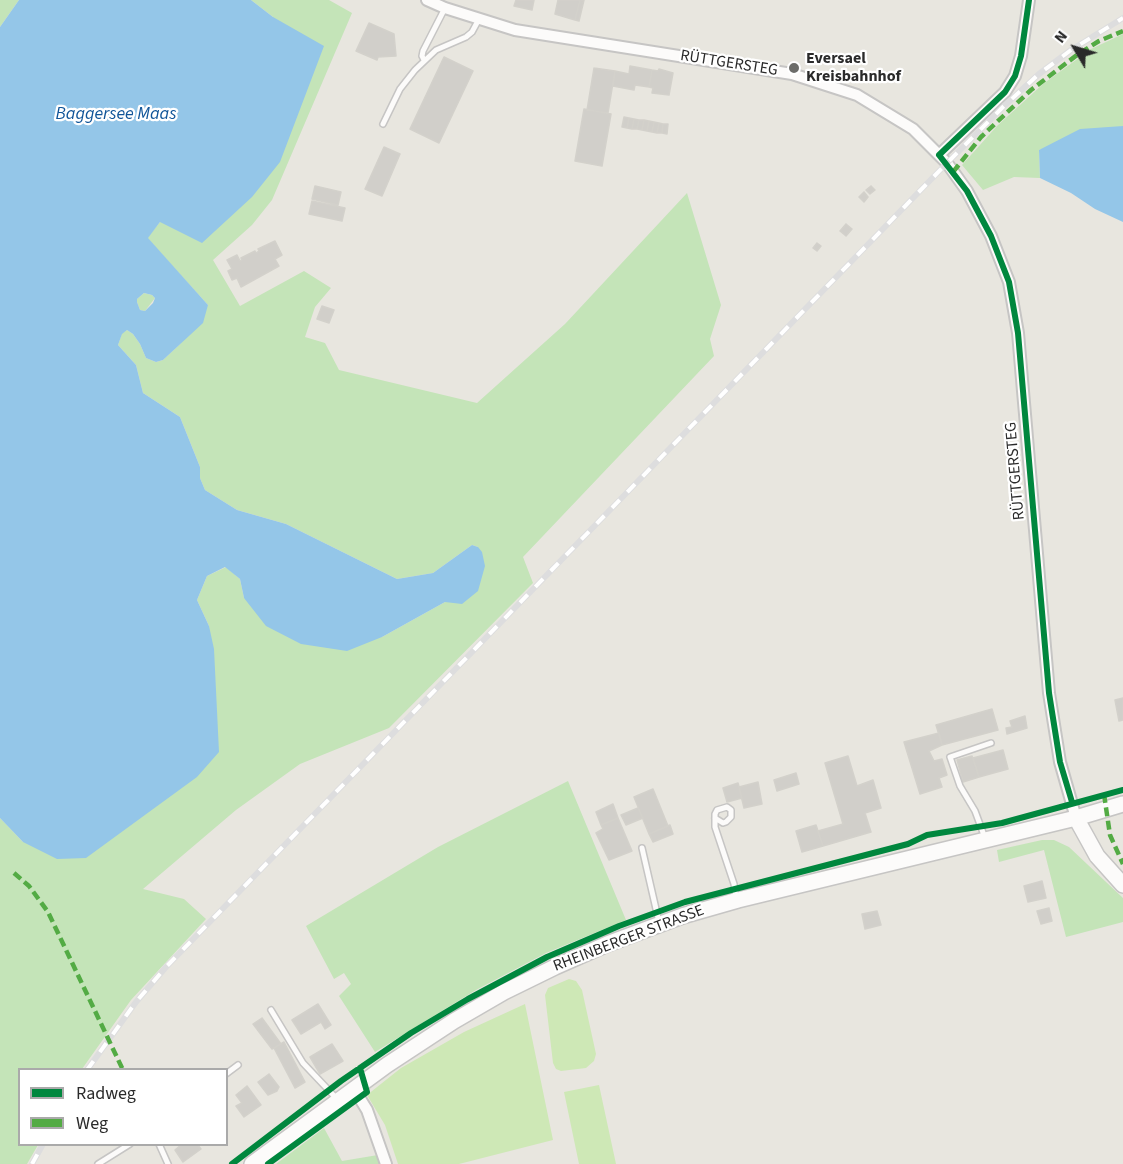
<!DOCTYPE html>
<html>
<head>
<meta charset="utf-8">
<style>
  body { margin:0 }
  #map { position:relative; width:1123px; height:1164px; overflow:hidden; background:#e8e6df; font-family:"Source Sans 3",sans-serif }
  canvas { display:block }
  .legend { position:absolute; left:18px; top:1068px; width:210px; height:78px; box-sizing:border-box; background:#fff; border:2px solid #aaa; margin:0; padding:8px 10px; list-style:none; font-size:18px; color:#2a2a2a }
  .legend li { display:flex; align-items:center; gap:12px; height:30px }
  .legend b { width:30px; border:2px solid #aaa }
  .north { position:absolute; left:1045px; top:18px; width:60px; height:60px; -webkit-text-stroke:4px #fff; paint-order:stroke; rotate:308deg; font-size:16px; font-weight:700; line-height:24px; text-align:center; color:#2a2a2a }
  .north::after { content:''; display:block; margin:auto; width:21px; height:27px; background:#2a2a2a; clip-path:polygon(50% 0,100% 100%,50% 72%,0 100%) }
</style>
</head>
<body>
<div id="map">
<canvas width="1123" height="1164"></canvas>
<ul class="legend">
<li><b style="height:8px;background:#00873e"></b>Radweg</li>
<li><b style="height:8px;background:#53ab44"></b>Weg</li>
</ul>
<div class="north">N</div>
</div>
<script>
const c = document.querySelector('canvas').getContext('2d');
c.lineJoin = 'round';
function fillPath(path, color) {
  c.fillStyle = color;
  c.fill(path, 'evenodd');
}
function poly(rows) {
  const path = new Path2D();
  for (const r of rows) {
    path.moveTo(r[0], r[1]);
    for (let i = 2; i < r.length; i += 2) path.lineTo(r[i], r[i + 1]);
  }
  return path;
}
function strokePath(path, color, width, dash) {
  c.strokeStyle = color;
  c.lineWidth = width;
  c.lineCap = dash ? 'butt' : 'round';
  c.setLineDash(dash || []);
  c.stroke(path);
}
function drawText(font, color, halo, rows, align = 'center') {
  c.font = font + ' "Source Sans 3",sans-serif';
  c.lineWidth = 4.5;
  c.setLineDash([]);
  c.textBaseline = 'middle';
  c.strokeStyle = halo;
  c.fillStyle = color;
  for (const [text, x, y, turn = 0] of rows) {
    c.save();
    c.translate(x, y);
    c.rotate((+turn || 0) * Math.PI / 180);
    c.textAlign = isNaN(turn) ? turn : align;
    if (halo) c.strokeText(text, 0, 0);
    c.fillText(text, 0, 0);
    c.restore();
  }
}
const green = poly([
  [0,0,19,0,0,27],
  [251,0,329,0,352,13,272,200,252,225,213,260,240,306,304,271,331,288,315,307,305,337,325,343,339,370,477,403,565,324,687,193,721,305,710,339,714,356,523,557,533,583,389,728,300,764,236,810,143,889,184,899,206,919,131,1000,82,1069,20,1070,20,1144,38,1145,27,1164,0,1164,0,818,23,842,209,626,197,600,207,576,226,567,240,579,244,598,382,637,445,602,478,547,472,545,433,573,397,579,286,524,237,510,205,490,200,478,200,467,180,417,143,393,136,365,118,345,122,333,127,330,133,334,140,344,146,358,156,362,163,360,180,344,208,305,147,238,160,222,273,17],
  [1123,34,1123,126,1039,150,1040,178,1014,177,983,190,962,165,997,126,1043,84,1091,49],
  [144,293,152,295,155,298,145,311,140,310,137,302,137,299],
  [568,781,626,920,546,953,476,990,375,1052,339,996,351,984,344,973,334,979,306,926,438,847],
  [1042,840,1054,840,1069,847,1123,898,1123,922,1066,937,1044,850,999,862,997,850],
  [324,1128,342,1161,384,1154,385,1164,276,1164]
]);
const pitch = poly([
  [569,979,576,981,582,990,596,1054,594,1061,586,1068,561,1071,556,1069,553,1063,545,995,548,988],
  [525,1004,553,1140,459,1164,398,1164,385,1125,367,1095,401,1068,464,1032],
  [599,1085,616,1164,579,1164,564,1092]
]);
const water = poly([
  [19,0,251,0,273,17,324,46,280,162,252,197,202,243,160,222,148,238,208,305,203,323,163,360,156,362,146,358,140,344,133,334,127,330,122,334,118,345,136,365,143,393,180,417,200,467,200,478,205,490,237,510,286,524,397,579,433,573,472,545,478,547,482,552,485,566,478,591,462,604,445,602,382,637,347,651,301,644,266,626,244,598,240,579,225,567,207,576,197,600,209,626,214,649,219,752,197,777,86,858,57,859,23,842,0,818,0,27],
  [144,293,152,295,155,298,153,303,145,311,140,310,137,302,137,299],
  [1123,126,1123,222,1095,209,1071,193,1040,178,1039,150,1080,129]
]);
const building = poly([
  [516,0,534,0,532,10,514,6,516,0],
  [558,0,580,0,575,20,555,14,558,0],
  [580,0,584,0,579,21,575,20,580,0],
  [369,23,394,34,396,56,378,57,377,60,356,51,369,23],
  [444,57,473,71,439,143,410,129,444,57],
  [630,66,652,70,649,87,635,85,634,90,613,86,615,71,629,74,630,66],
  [594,68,615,71,608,113,587,110,594,68],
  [659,69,673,73,669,95,652,93,653,88,649,87,652,70,658,71,659,69],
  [584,109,611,114,602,166,575,161,584,109],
  [624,117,629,118,627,128,622,127,624,117],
  [629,118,634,119,632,129,627,128,629,118],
  [634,119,639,120,637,129,632,129,634,119],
  [639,120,644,120,642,130,637,129,639,120],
  [644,120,649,121,647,131,642,130,644,120],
  [649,121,654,122,652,132,647,131,649,121],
  [654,122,659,123,657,133,652,132,654,122],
  [659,123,663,124,662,133,657,133,659,123],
  [663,124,668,124,667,134,662,133,663,124],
  [384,147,400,154,382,196,365,189,384,147],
  [315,186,341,192,338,205,312,199,315,186],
  [871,186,875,190,870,194,866,190,871,186],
  [864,192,868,197,864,202,859,197,864,192],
  [312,201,345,208,342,221,309,214,312,201],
  [846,224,852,229,846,236,840,231,846,224],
  [275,241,282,255,275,259,279,266,241,287,237,278,232,280,228,271,232,269,227,260,237,255,240,261,242,260,241,258,255,251,256,253,259,251,258,249,275,241],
  [817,243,821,246,817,251,813,248,817,243],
  [322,306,334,310,329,323,317,319,322,306],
  [1123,698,1123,720,1119,721,1115,700,1123,698],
  [992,709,998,730,942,745,936,725,992,709],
  [1025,716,1027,728,1007,734,1006,728,1012,727,1010,721,1025,716],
  [939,733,942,745,929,751,934,761,942,759,947,775,939,778,942,787,920,794,904,742,939,733],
  [1003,750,1008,769,979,777,973,758,1003,750],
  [848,756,857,786,873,780,881,808,865,813,871,832,823,846,818,831,843,824,825,763,848,756],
  [972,756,979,777,963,782,957,760,972,756],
  [796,773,799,784,777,791,774,780,796,773],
  [758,782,762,804,744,808,739,787,758,782],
  [738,783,742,798,727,802,723,788,738,783],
  [653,789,668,826,649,834,634,797,653,789],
  [613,804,618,818,601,825,596,812,613,804],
  [638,808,643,818,626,825,621,815,638,808],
  [618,818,632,851,609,860,596,833,603,829,601,825,618,818],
  [670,825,673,834,653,842,649,834,670,825],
  [816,825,823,846,802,852,796,831,816,825],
  [1042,881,1046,898,1028,902,1024,886,1042,881],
  [1049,908,1052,921,1041,924,1037,911,1049,908],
  [877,911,881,925,865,929,862,914,877,911],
  [318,1004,331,1025,325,1029,321,1022,301,1034,292,1020,318,1004],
  [262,1018,281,1044,272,1049,253,1024,262,1018],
  [284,1042,305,1082,295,1088,274,1048,284,1042],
  [332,1044,343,1061,320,1074,310,1057,332,1044],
  [269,1074,279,1087,277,1091,268,1095,258,1082,269,1074],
  [247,1086,261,1105,244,1117,236,1106,242,1103,236,1095,247,1086],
  [182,1144,197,1144,201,1149,183,1162,175,1150,182,1144]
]);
const lane = poly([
  [424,60,422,56,423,51,445,8],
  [383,124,400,89,415,70,436,50,466,37,472,32,479,19],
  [715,818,723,823,726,822,731,817,731,810,727,807,717,810,715,814,715,827,734,884,736,898],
  [985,838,975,811,960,786,950,757,991,743],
  [642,848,659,922],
  [271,1010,303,1063,337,1099],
  [226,1074,238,1065],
  [159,1144,168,1164],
  [98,1164,130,1144]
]);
const street = poly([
  [427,0,445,8,515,30,792,74,857,95,913,129,947,163,967,191,991,236,1009,282,1018,333,1049,693,1060,762,1076,818],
  [939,155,1005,92,1015,76,1021,56,1029,0],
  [354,1089,367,1110,386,1164]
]);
const secondary = poly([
  [1076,818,1097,856,1123,885],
  [252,1164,387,1065,454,1021,504,992,555,967,607,944,682,916,738,900,1076,818,1123,804]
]);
const rail = poly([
  [87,1070,136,1002,166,967,947,163,1004,106,1039,74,1071,50,1123,18],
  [32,1164,43,1144]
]);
const quiet = poly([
  [953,172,981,137,1031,90,1077,55,1099,41,1123,31],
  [1104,794,1110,835,1123,864],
  [14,873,29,886,48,912,123,1070]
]);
const cycleway = poly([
  [1029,0,1021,56,1015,76,1005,92,939,155,967,191,991,236,1009,282,1018,333,1049,693,1060,762,1072,802],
  [232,1164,341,1081,411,1033,468,999,547,957,619,926,685,902,908,844,927,835,1002,823,1123,790],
  [268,1164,367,1092,360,1068]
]);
const markers = [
  [794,68,6,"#6c6c69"]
];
const poiNames = [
  ["Eversael",806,59],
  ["Kreisbahnhof",806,77]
];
const streetNames = [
  ["RÜTTGERSTEG",729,64,9],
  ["RÜTTGERSTEG",1016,471,-95],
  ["RHEINBERGER STRASSE",629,939,-21]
];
const waterNames = [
  ["Baggersee Maas",116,115]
];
fillPath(green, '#c4e4b8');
fillPath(pitch, '#cee8b6');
fillPath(water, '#94c6e8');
fillPath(building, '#d1cfca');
strokePath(building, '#d3d1cb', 1.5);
strokePath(lane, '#c6c5c4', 8);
strokePath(street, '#c6c5c4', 14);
strokePath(secondary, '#c6c5c4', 18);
strokePath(lane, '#fcfbfa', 5);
strokePath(street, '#fcfbfa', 10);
strokePath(secondary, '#fcfbfa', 15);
strokePath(rail, '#ddddde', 6);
strokePath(rail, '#fff', 4, [11]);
strokePath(quiet, '#53ab44', 4.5, [9, 4.5]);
strokePath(cycleway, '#00873e', 6);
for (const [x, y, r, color] of markers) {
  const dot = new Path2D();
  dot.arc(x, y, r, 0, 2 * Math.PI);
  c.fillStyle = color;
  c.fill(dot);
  strokePath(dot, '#fff', 2);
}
drawText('bold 16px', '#2a2a2a', '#fff', poiNames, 'left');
drawText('16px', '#2a2a2a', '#fff', streetNames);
drawText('italic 18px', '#0f5498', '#fff', waterNames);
</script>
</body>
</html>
